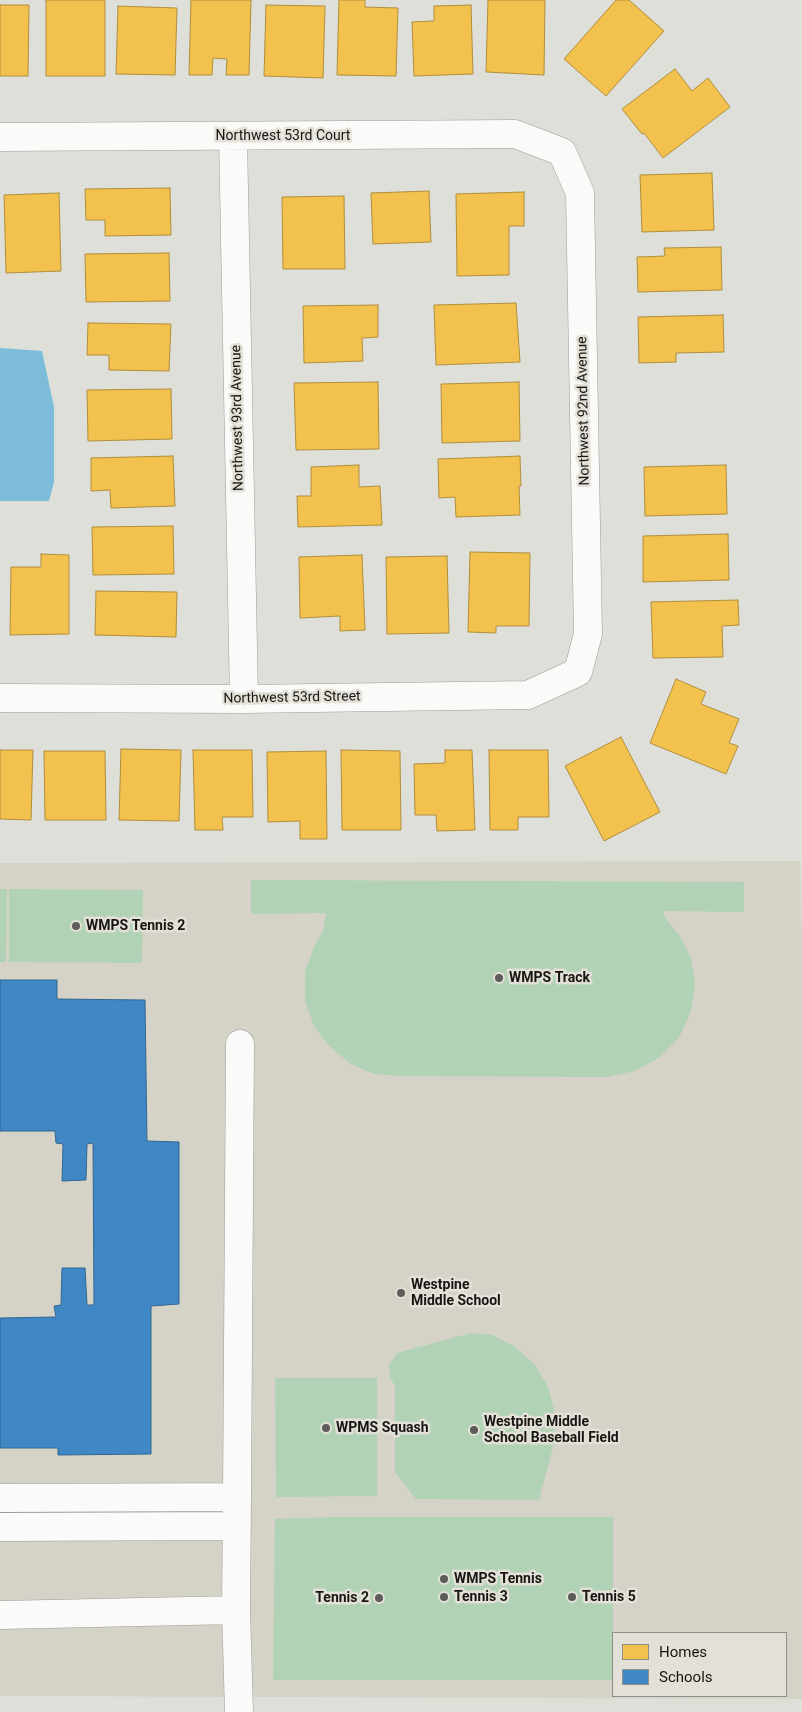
<!DOCTYPE html>
<html>
<head>
<meta charset="utf-8">
<style>
  body { margin:0 }
  #map { position:relative; width:802px; height:1712px; overflow:hidden; background:#dfdfda; font-family:Roboto,sans-serif }
  canvas { display:block }
  .legend { position:absolute; left:612px; top:1632px; width:175px; height:65px; box-sizing:border-box; background:#e2e0d7; border:1px solid #918f89; margin:0; padding:6px 9px; list-style:none; font-size:15px; color:#171613 }
  .legend li { display:flex; align-items:center; gap:10px; height:25px }
  .legend b { width:25px; border:1px solid #918f89 }
</style>
</head>
<body>
<div id="map">
<canvas width="802" height="1712"></canvas>
<ul class="legend">
<li><b style="height:14px;background:#f2c14e"></b>Homes</li>
<li><b style="height:14px;background:#3f88c5"></b>Schools</li>
</ul>
</div>
<script>
const c = document.querySelector('canvas').getContext('2d');
c.lineJoin = 'round';
function fillPath(path, color) {
  c.fillStyle = color;
  c.fill(path, 'evenodd');
}
function poly(rows) {
  const path = new Path2D();
  for (const r of rows) {
    path.moveTo(r[0], r[1]);
    for (let i = 2; i < r.length; i += 2) path.lineTo(r[i], r[i + 1]);
  }
  return path;
}
function strokePath(path, color, width, dash) {
  c.strokeStyle = color;
  c.lineWidth = width;
  c.lineCap = dash ? 'butt' : 'round';
  c.setLineDash(dash || []);
  c.stroke(path);
}
function drawText(font, color, halo, rows, align = 'center') {
  c.font = font + ' Roboto,sans-serif';
  c.lineWidth = 5;
  c.setLineDash([]);
  c.textBaseline = 'middle';
  c.strokeStyle = halo;
  c.fillStyle = color;
  for (const [text, x, y, turn = 0] of rows) {
    c.save();
    c.translate(x, y);
    c.rotate((+turn || 0) * Math.PI / 180);
    c.textAlign = isNaN(turn) ? turn : align;
    if (halo) c.strokeText(text, 0, 0);
    c.fillText(text, 0, 0);
    c.restore();
  }
}
const built = poly([
  [800,861,802,953,802,1699,0,1696,0,863],
  [613,1633,786,1633,786,1696,613,1696]
]);
const green = poly([
  [251,880,744,882,744,912,663,911,665,918,680,936,691,958,695,984,691,1011,679,1038,660,1057,635,1071,607,1077,399,1076,374,1074,351,1064,329,1046,314,1026,305,1000,305,972,315,944,323,931,326,913,251,914],
  [0,889,7,889,6,962,0,962],
  [9,889,143,890,142,963,9,962],
  [471,1333,492,1335,514,1346,535,1365,548,1387,555,1413,553,1447,539,1500,416,1499,395,1472,395,1385,390,1378,389,1365,397,1353],
  [275,1378,377,1378,377,1496,276,1497],
  [332,1517,613,1517,613,1680,273,1680,275,1519]
]);
const water = poly([
  [0,348,42,351,54,407,54,482,49,501,0,501]
]);
const homes = poly([
  [46,0,105,0,105,76,46,76,46,0],
  [191,0,251,0,249,75,226,75,227,59,213,58,212,75,189,75,191,0],
  [339,0,365,0,365,7,398,8,396,76,337,75,339,0],
  [488,0,545,0,544,75,486,72,488,0],
  [616,0,629,0,664,31,606,96,564,59,616,0],
  [0,5,29,5,28,76,0,76,0,5],
  [266,5,325,6,323,78,264,76,266,5],
  [471,5,473,74,414,76,412,22,434,21,434,6,471,5],
  [118,6,177,8,175,75,116,74,118,6],
  [675,69,692,91,708,78,730,107,663,158,644,133,642,134,622,109,675,69],
  [712,173,714,230,642,232,640,175,712,173],
  [170,188,171,235,105,236,105,220,86,220,85,189,170,188],
  [429,191,431,242,373,244,371,193,429,191],
  [524,192,524,226,509,226,509,275,457,276,456,194,524,192],
  [59,193,61,271,6,273,4,195,59,193],
  [344,196,345,269,283,269,282,197,344,196],
  [721,247,722,290,638,292,637,257,665,256,664,248,721,247],
  [169,253,170,301,86,302,85,254,169,253],
  [516,303,520,362,436,365,434,305,516,303],
  [378,305,378,337,362,338,363,361,304,363,303,306,378,305],
  [723,315,724,352,676,353,676,362,639,363,638,317,723,315],
  [88,323,171,324,169,371,109,370,109,355,87,355,88,323],
  [378,382,379,449,296,450,294,383,378,382],
  [519,382,520,441,442,443,441,384,519,382],
  [171,389,172,439,88,441,87,390,171,389],
  [173,456,175,506,111,508,110,490,91,491,91,458,173,456],
  [520,456,521,486,519,486,520,515,456,517,455,497,439,498,438,459,520,456],
  [359,465,359,487,380,486,382,525,298,527,297,496,311,496,311,467,359,465],
  [726,465,727,514,645,516,644,467,726,465],
  [173,526,174,574,93,575,92,527,173,526],
  [728,534,729,580,643,582,643,536,728,534],
  [470,552,530,553,529,626,496,626,496,633,468,632,470,552],
  [41,554,69,555,69,634,10,635,11,567,41,567,41,554],
  [362,555,365,630,340,631,340,616,300,618,299,557,362,555],
  [447,556,449,633,387,634,386,557,447,556],
  [96,591,177,592,176,637,95,635,96,591],
  [738,600,739,625,722,626,723,657,653,658,651,602,738,600],
  [676,679,706,692,701,704,739,719,729,743,738,746,726,774,650,743,676,679],
  [621,737,660,812,604,841,565,766,621,737],
  [121,749,181,750,179,821,119,820,121,749],
  [0,750,33,750,31,820,0,819,0,750],
  [193,750,252,750,253,817,222,817,223,830,195,830,193,750],
  [341,750,400,751,401,830,342,830,341,750],
  [445,750,472,750,475,830,437,831,436,815,415,815,414,764,445,763,445,750],
  [489,750,548,750,549,817,518,817,518,830,490,830,489,750],
  [44,751,105,751,106,820,45,820,44,751],
  [326,751,327,839,300,839,300,821,268,822,267,752,326,751]
]);
const schools = poly([
  [0,980,57,980,57,999,145,1000,147,1141,179,1142,179,1304,151,1306,151,1454,58,1455,58,1448,0,1448,0,1318,56,1317,54,1306,61,1305,62,1268,85,1268,87,1305,94,1305,93,1143,87,1144,86,1180,62,1181,63,1144,56,1143,55,1131,0,1131,0,980]
]);
const minor = poly([
  [0,137,515,134,562,152,580,193,588,634,578,672,528,695,244,699,0,698],
  [233,137,244,699],
  [237,1497,240,1044],
  [0,1498,237,1497,236,1610,239,1712],
  [0,1527,237,1526],
  [0,1615,236,1610]
]);
const markers = [
  [76,926,5,"#5d5c59"],
  [499,978,5,"#5d5c59"],
  [401,1293,5,"#5d5c59"],
  [326,1428,5,"#5d5c59"],
  [474,1430,5,"#5d5c59"],
  [444,1579,5,"#5d5c59"],
  [444,1597,5,"#5d5c59"],
  [572,1597,5,"#5d5c59"],
  [379,1598,5,"#5d5c59"]
];
const streetNames = [
  ["Northwest 53rd Court",283,136],
  ["Northwest 92nd Avenue",584,411,-91],
  ["Northwest 93rd Avenue",238,418,-91],
  ["Northwest 53rd Street",292,698,-1]
];
const poiNames = [
  ["WMPS Tennis 2",86,926],
  ["WMPS Track",509,978],
  ["Westpine",411,1285],
  ["Middle School",411,1301],
  ["Westpine Middle",484,1422],
  ["School Baseball Field",484,1438],
  ["WPMS Squash",336,1428],
  ["WMPS Tennis",454,1579],
  ["Tennis 3",454,1597],
  ["Tennis 5",582,1597],
  ["Tennis 2",369,1598,"right"]
];
fillPath(built, '#d5d3c8');
fillPath(green, '#b1d2b5');
fillPath(water, '#7dbdd9');
fillPath(homes, '#f2c14e');
strokePath(homes, '#b08e3c', 1);
fillPath(schools, '#3f88c5');
strokePath(schools, '#336690', 1);
strokePath(minor, '#9c9b98', 29);
strokePath(minor, '#fafaf9', 28);
for (const [x, y, r, color] of markers) {
  const dot = new Path2D();
  dot.arc(x, y, r, 0, 2 * Math.PI);
  c.fillStyle = color;
  c.fill(dot);
  strokePath(dot, '#e2e0d7', 2);
}
drawText('14px', '#171613', '#e2e0d7', streetNames);
drawText('bold 14px', '#171613', '#e2e0d7', poiNames, 'left');
</script>
</body>
</html>
